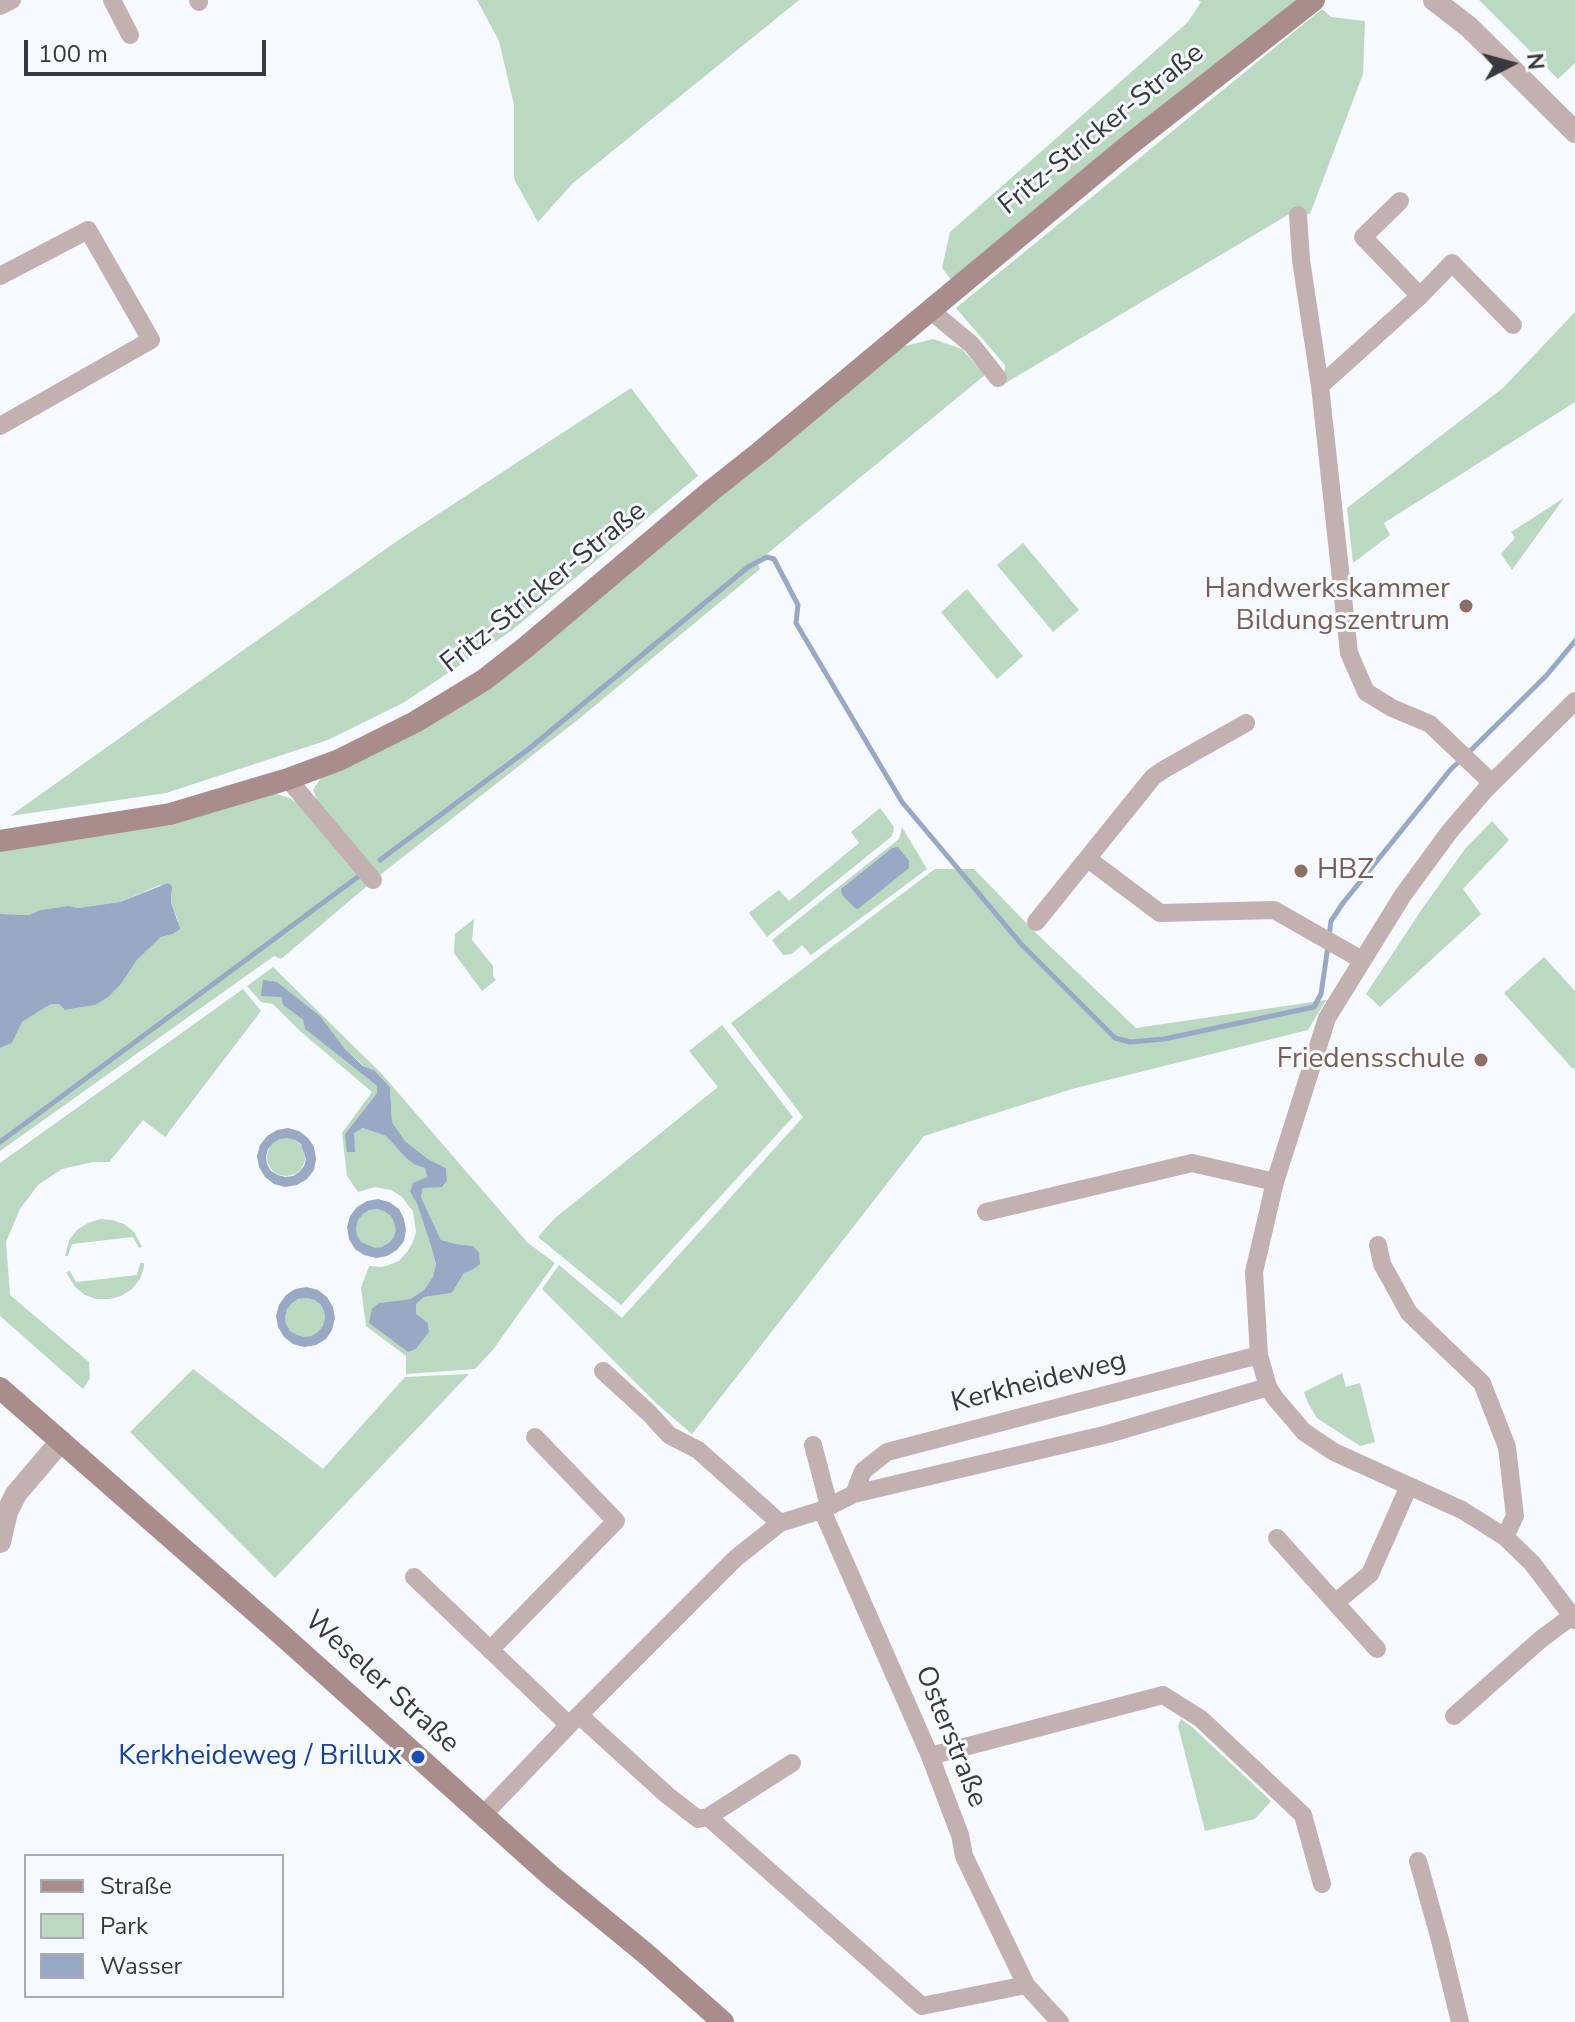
<!DOCTYPE html>
<html>
<head>
<meta charset="utf-8">
<style>
  body { margin:0 }
  #map { position:relative; width:1575px; height:2022px; overflow:hidden; background:#f6f9fe; font-family:"Nunito Sans",sans-serif }
  canvas { display:block }
  .legend { position:absolute; left:24px; top:1854px; width:260px; height:144px; box-sizing:border-box; background:#f6f9fe; border:2px solid #aaacb0; margin:0; padding:10px 14px; list-style:none; font-size:24px; color:#38393c }
  .legend li { display:flex; align-items:center; gap:16px; height:40px }
  .legend b { width:40px; border:2px solid #aaacb0 }
  .north { position:absolute; left:1471px; top:24px; width:80px; height:80px; -webkit-text-stroke:6px #f6f9fe; paint-order:stroke; rotate:84deg; font-size:22px; font-weight:700; line-height:32px; text-align:center; color:#38393c }
  .north::after { content:''; display:block; margin:auto; width:28px; height:36px; background:#38393c; clip-path:polygon(50% 0,100% 100%,50% 72%,0 100%) }
  .scale { position:absolute; left:24px; top:40px; width:242px; height:36px; box-sizing:border-box; border:4px solid #38393c; border-top:0; padding-left:10px; font-size:24px; line-height:28px; white-space:nowrap; color:#38393c; -webkit-text-stroke:6px #f6f9fe; paint-order:stroke }
</style>
</head>
<body>
<div id="map">
<canvas width="1575" height="2022"></canvas>
<ul class="legend">
<li><b style="height:10px;background:#a88d8c"></b>Straße</li>
<li><b style="height:22px;background:#bbd8c1"></b>Park</li>
<li><b style="height:22px;background:#98a8c5"></b>Wasser</li>
</ul>
<div class="north">N</div>
<div class="scale">100 m</div>
</div>
<script>
const c = document.querySelector('canvas').getContext('2d');
c.lineJoin = 'round';
function fillPath(path, color) {
  c.fillStyle = color;
  c.fill(path, 'evenodd');
}
function poly(rows) {
  const path = new Path2D();
  for (const r of rows) {
    if (r.length === 3) {
      path.moveTo(r[0] + r[2], r[1]);
      path.arc(r[0], r[1], r[2], 0, 2 * Math.PI);
      continue;
    }
    path.moveTo(r[0], r[1]);
    for (let i = 2; i < r.length; i += 2) path.lineTo(r[i], r[i + 1]);
  }
  return path;
}
function strokePath(path, color, width, dash) {
  c.strokeStyle = color;
  c.lineWidth = width;
  c.lineCap = dash ? 'butt' : 'round';
  c.setLineDash(dash || []);
  c.stroke(path);
}
function drawText(font, color, halo, rows, align = 'center') {
  c.font = font + ' "Nunito Sans",sans-serif';
  c.lineWidth = 6;
  c.setLineDash([]);
  c.textBaseline = 'middle';
  c.strokeStyle = halo;
  c.fillStyle = color;
  for (const [text, x, y, turn = 0] of rows) {
    c.save();
    c.translate(x, y);
    c.rotate((+turn || 0) * Math.PI / 180);
    c.textAlign = isNaN(turn) ? turn : align;
    if (halo) c.strokeText(text, 0, 0);
    c.fillText(text, 0, 0);
    c.restore();
  }
}
const green = poly([
  [477,0,799,0,573,183,538,222,514,179,514,105,499,41],
  [1198,0,1299,0,952,281,942,268,950,232,1188,22,1201,2],
  [1479,0,1575,0,1575,63,1558,79],
  [1322,9,1331,17,1365,21,1363,74,1310,214,1291,213,1004,384,1005,365,956,308],
  [1575,312,1575,402,1384,523,1390,535,1353,563,1347,508,1503,388],
  [933,339,962,349,985,375,757,562,760,569,580,718,380,875,318,802,313,790,324,773,420,730,901,347],
  [631,388,698,476,511,631,403,703,328,740,166,793,10,816,397,541],
  [1564,498,1512,570,1501,554,1515,538,1511,532],
  [1023,543,1079,610,1053,632,997,565],
  [967,589,1023,656,997,679,941,612],
  [276,794,290,798,299,805,367,886,281,959,274,956,0,1151,0,1048,12,1043,22,1022,51,1004,59,1004,65,1010,95,1005,121,984,137,960,161,937,173,934,178,921,171,902,172,893,160,885,120,902,78,908,69,906,40,910,29,915,0,914,0,848],
  [880,808,894,827,892,836,767,937,749,913,779,890,789,901,859,843,851,832],
  [1492,821,1509,840,1463,889,1481,914,1380,1007,1366,994,1422,909,1465,849],
  [902,827,927,869,811,955,802,945,792,954,783,955,772,940,899,839],
  [935,869,974,869,1036,933,1136,1028,1326,1000,1308,1030,1072,1089,924,1136,692,1434,657,1404,542,1289,559,1265,622,1318,803,1117,731,1023],
  [474,919,472,940,493,966,493,976,496,980,482,991,454,953,455,934],
  [1544,957,1575,991,1575,1067,1573,1069,1504,993],
  [273,967,381,1073,528,1243,555,1263,492,1351,475,1369,406,1374,406,1356,366,1326,361,1288,369,1266,381,1267,389,1265,399,1261,407,1252,413,1242,416,1232,413,1211,401,1196,391,1190,375,1187,358,1192,347,1176,342,1133,372,1092,300,1031,273,1004,261,1002,247,986],
  [277,982,319,1016,345,1049,364,1066,374,1070,390,1087,392,1122,405,1141,428,1159,446,1168,447,1181,443,1186,423,1188,421,1197,441,1240,456,1244,473,1246,472,1270,464,1273,452,1293,424,1297,416,1304,416,1315,428,1323,429,1331,416,1349,379,1303,410,1299,424,1290,433,1278,436,1264,430,1243,417,1204,410,1192,427,1177,425,1168,415,1165,406,1158,386,1136,363,1128,353,1133,345,1134,377,1093,377,1086,305,1029,303,1020,283,1005],
  [243,989,261,1011,165,1137,143,1120,109,1162,93,1162,62,1169,38,1185,20,1209,6,1242,10,1295,89,1362,90,1378,83,1389,0,1316,0,1163],
  [722,1025,793,1117,621,1305,538,1237,555,1218,718,1087,689,1051],
  [286,1157,19],
  [376,1229,20],
  [100,1219,112,1220,124,1224,134,1232,142,1247,139,1248,133,1237,72,1244,68,1256,65,1256,69,1240,77,1230,88,1223],
  [140,1263,144,1263,144,1267,140,1279,132,1289,121,1296,109,1299,96,1299,85,1295,75,1287,66,1272,70,1271,76,1282,137,1275],
  [305,1318,20],
  [193,1369,323,1469,405,1377,469,1374,275,1578,130,1432],
  [1342,1373,1346,1387,1360,1383,1375,1442,1360,1446,1317,1418,1308,1403,1304,1392],
  [1181,1719,1192,1727,1271,1801,1255,1819,1205,1831,1178,1726]
]);
const water = poly([
  [898,847,909,861,909,868,858,909,855,908,842,895,841,889,892,848],
  [168,883,172,886,171,902,180,929,173,934,161,937,137,960,121,984,108,997,95,1005,65,1010,59,1004,51,1004,22,1022,12,1043,0,1048,0,914,29,915,40,910,69,906,78,908,120,902],
  [263,980,277,982,320,1016,345,1049,363,1066,374,1070,390,1087,392,1122,405,1141,428,1159,446,1168,447,1181,442,1187,423,1188,421,1197,441,1240,456,1244,473,1246,479,1253,480,1264,472,1270,464,1273,452,1293,424,1297,416,1304,416,1314,428,1323,429,1332,416,1349,408,1352,369,1323,372,1309,379,1303,410,1299,424,1290,433,1277,436,1264,430,1243,417,1204,410,1192,413,1183,427,1177,425,1168,415,1165,406,1158,386,1136,363,1128,354,1133,355,1152,347,1152,345,1134,377,1093,377,1086,305,1029,303,1020,283,1005,281,997,261,996],
  [288,1128,299,1131,308,1138,314,1147,316,1159,314,1170,307,1179,297,1185,285,1187,274,1184,265,1177,259,1167,257,1156,260,1145,267,1136,277,1130],
  [287,1138,295,1140,301,1144,306,1159,304,1166,299,1172,293,1176,285,1177,278,1175,271,1171,267,1164,266,1156,268,1149,273,1143,280,1139],
  [378,1199,389,1202,399,1209,404,1219,406,1230,404,1241,397,1250,387,1256,376,1258,364,1255,355,1249,349,1239,347,1227,350,1216,357,1207,367,1201],
  [377,1209,384,1211,391,1216,394,1222,396,1230,394,1237,389,1243,382,1247,375,1248,361,1242,357,1235,356,1228,358,1220,363,1214,369,1210],
  [307,1287,318,1290,327,1297,333,1307,335,1318,332,1330,326,1339,316,1345,304,1347,293,1344,284,1337,278,1327,276,1316,279,1305,286,1295,295,1289],
  [306,1298,314,1300,320,1304,324,1311,325,1318,323,1326,318,1332,312,1336,304,1337,297,1335,290,1331,286,1324,285,1317,287,1309,292,1303,298,1299]
]);
const stream = poly([
  [1468,753,1546,676,1575,641],
  [380,860,530,748,748,567,767,557,774,559,798,605,796,623,902,802,1022,945,1115,1038,1130,1042,1164,1039,1314,1007,1321,994,1328,946],
  [1329,936,1331,921,1343,903,1451,769,1461,760],
  [0,1142,359,876]
]);
const minor = poly([
  [112,0,130,35],
  [198,0,199,2],
  [0,6,12,0],
  [1400,201,1363,237,1420,296],
  [1298,215,1301,260,1320,386,1349,653,1366,692,1392,708,1430,724,1492,783],
  [0,276,88,230,151,340,0,426],
  [930,310,972,345,998,378],
  [1320,386,1420,296,1452,263,1513,325],
  [1575,701,1486,789,1450,831,1403,895,1327,1018,1275,1182,1254,1272,1259,1355,1268,1387,1275,1398,1304,1432,1334,1452,1462,1510,1505,1537,1532,1563,1575,1620],
  [288,779,373,880],
  [1088,859,1160,913,1274,910,1362,960],
  [1036,922,1153,777,1163,770,1246,723],
  [986,1212,1192,1163,1275,1182],
  [1378,1245,1382,1264,1409,1313,1482,1383,1507,1447,1515,1516,1505,1537],
  [603,1371,650,1414,669,1435,698,1450,780,1523],
  [813,1445,829,1506],
  [854,1494,863,1471,887,1452,1259,1355],
  [822,1510,930,1756,960,1835,964,1856,1026,1985,1060,2022],
  [1277,1538,1377,1649],
  [414,1577,569,1725],
  [1336,1602,1370,1574,1409,1486],
  [490,1650,616,1521,535,1437],
  [579,1715,667,1795,698,1819,708,1817,922,2006,1026,1985],
  [1454,1716,1540,1640,1572,1616],
  [930,1756,1163,1695,1201,1719,1303,1815,1322,1884],
  [484,1814,569,1725,736,1558,780,1523,822,1510,854,1494,1108,1434,1268,1387],
  [708,1817,792,1763],
  [1418,1861,1440,1940,1460,2022]
]);
const tertiary = poly([
  [1434,0,1469,27,1575,132],
  [0,1542,7,1512,16,1494,61,1441]
]);
const secondary = poly([
  [0,841,170,814,288,779,339,760,415,722,484,680,526,647,712,490,760,452,1129,145,1314,0],
  [0,1388,283,1636,551,1876,645,1953,723,2022]
]);
const markers = [
  [1466,606,8,"#8d6e63"],
  [1301,871,8,"#8d6e63"],
  [1481,1060,8,"#8d6e63"],
  [418,1757,8,"#1a4fb4"]
];
const streetNames = [
  ["Fritz-Stricker-Straße",1102,130,-39],
  ["Fritz-Stricker-Straße",544,588,-39],
  ["Kerkheideweg",1039,1383,-14],
  ["Weseler Straße",381,1683,42],
  ["Osterstraße",950,1737,68]
];
const educationNames = [
  ["Handwerkskammer",1450,590],
  ["Bildungszentrum",1450,622],
  ["HBZ",1317,871,"left"],
  ["Friedensschule",1465,1060]
];
const transitNames = [
  ["Kerkheideweg / Brillux",402,1757]
];
fillPath(green, '#bbd8c1');
fillPath(water, '#98a8c5');
strokePath(stream, '#98a8c5', 5);
strokePath(minor, '#c3b0b0', 18);
strokePath(tertiary, '#c3b0b0', 22);
strokePath(secondary, '#a88d8c', 22);
for (const [x, y, r, color] of markers) {
  const dot = new Path2D();
  dot.arc(x, y, r, 0, 2 * Math.PI);
  c.fillStyle = color;
  c.fill(dot);
  strokePath(dot, '#f6f9fe', 3);
}
drawText('28px', '#38393c', '#f6f9fe', streetNames);
drawText('28px', '#785e54', '#f6f9fe', educationNames, 'right');
drawText('28px', '#164399', '#f6f9fe', transitNames, 'right');
</script>
</body>
</html>
